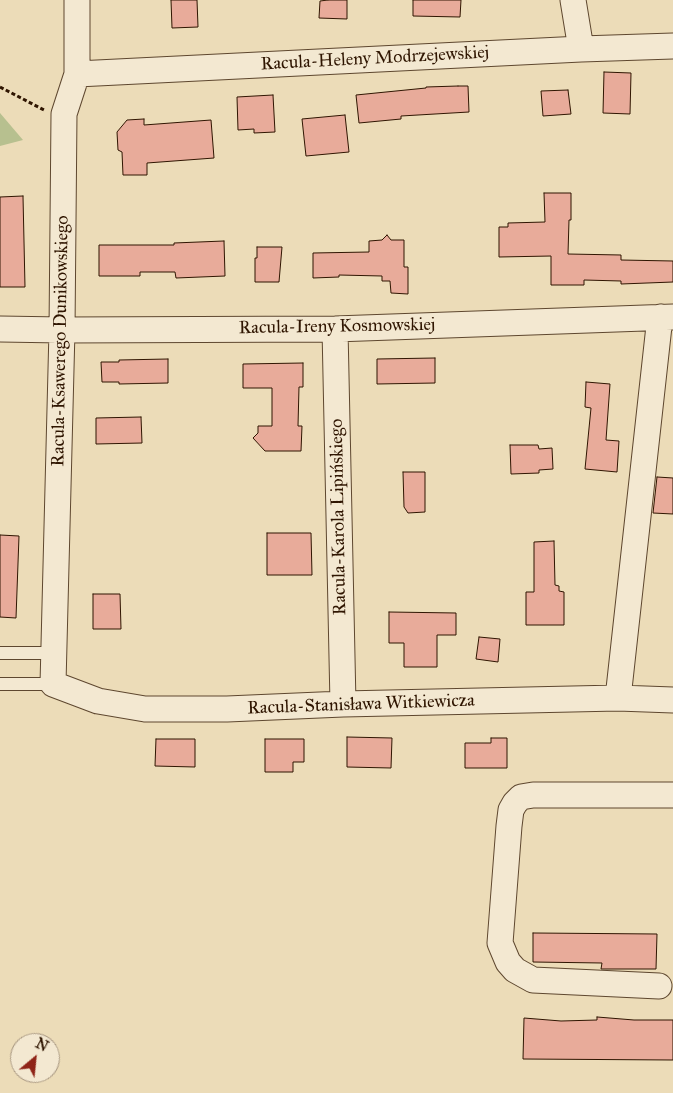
<!DOCTYPE html>
<html>
<head>
<meta charset="utf-8">
<style>
  body { margin:0 }
  #map { position:relative; width:673px; height:1093px; overflow:hidden; background:#ecdcb8; font-family:"IM FELL Great Primer",serif }
  canvas { display:block }
  .north { position:absolute; left:10px; top:1033px; width:50px; height:50px; box-sizing:border-box; background:#f3e8d1; border:1px solid #a5947e; border-radius:50%; rotate:28deg; font-size:14px; font-weight:700; line-height:20px; text-align:center; color:#2f1501 }
  .north::after { content:''; display:block; margin:auto; width:18px; height:22px; background:#8f2418; clip-path:polygon(50% 0,100% 100%,50% 72%,0 100%) }
</style>
</head>
<body>
<div id="map">
<canvas width="673" height="1093"></canvas>
<div class="north">N</div>
</div>
<script>
const c = document.querySelector('canvas').getContext('2d');
c.lineJoin = 'round';
function fillPath(path, color) {
  c.fillStyle = color;
  c.fill(path, 'evenodd');
}
function poly(rows) {
  const path = new Path2D();
  for (const r of rows) {
    path.moveTo(r[0], r[1]);
    for (let i = 2; i < r.length; i += 2) path.lineTo(r[i], r[i + 1]);
  }
  return path;
}
function strokePath(path, color, width, dash) {
  c.strokeStyle = color;
  c.lineWidth = width;
  c.lineCap = dash ? 'butt' : 'round';
  c.setLineDash(dash || []);
  c.stroke(path);
}
function drawText(font, color, halo, rows, align = 'center') {
  c.font = font + ' "IM FELL Great Primer",serif';
  c.lineWidth = 5;
  c.setLineDash([]);
  c.textBaseline = 'middle';
  c.strokeStyle = halo;
  c.fillStyle = color;
  for (const [text, x, y, turn = 0] of rows) {
    c.save();
    c.translate(x, y);
    c.rotate((+turn || 0) * Math.PI / 180);
    c.textAlign = isNaN(turn) ? turn : align;
    if (halo) c.strokeText(text, 0, 0);
    c.fillText(text, 0, 0);
    c.restore();
  }
}
const green = poly([
  [0,113,23,140,0,146]
]);
const building = poly([
  [171,0,197,0,198,27,172,28,171,0],
  [328,0,347,0,347,19,319,18,320,1,328,0],
  [413,0,461,0,460,17,413,16,413,0],
  [604,72,631,73,630,114,603,113,604,72],
  [458,86,468,86,469,112,401,116,401,119,359,123,356,95,426,88,426,87,458,86],
  [568,90,571,114,543,116,541,91,568,90],
  [273,95,275,132,254,133,254,129,238,130,237,97,273,95],
  [345,115,349,152,306,156,302,119,345,115],
  [144,119,144,125,211,120,214,158,147,163,147,175,123,175,122,152,118,150,117,132,127,120,144,119],
  [544,193,571,193,571,220,569,220,568,254,621,255,621,260,673,261,673,282,621,284,621,281,584,280,584,285,551,285,551,256,499,257,499,227,508,227,508,223,545,222,544,193],
  [23,196,25,287,0,287,0,197,23,196],
  [387,235,391,240,404,240,404,267,408,267,408,294,391,293,390,281,382,281,382,276,339,275,339,277,313,278,313,253,369,252,369,241,382,240,387,235],
  [224,241,225,276,176,278,175,272,140,272,140,276,99,276,99,245,174,245,174,243,224,241],
  [257,247,282,247,279,282,255,282,255,258,257,258,257,247],
  [435,358,435,383,377,384,377,359,435,358],
  [168,359,168,383,119,384,119,382,102,382,101,362,119,362,119,360,168,359],
  [303,363,303,387,299,387,298,426,302,426,301,451,265,451,253,438,258,433,258,426,272,426,272,388,243,388,243,364,303,363],
  [586,382,610,384,606,440,619,441,617,472,585,469,591,408,585,407,586,382],
  [141,417,142,443,96,444,96,418,141,417],
  [510,445,538,445,539,449,552,448,553,469,539,470,539,473,511,474,510,445],
  [403,472,425,472,425,512,408,513,404,507,403,472],
  [657,477,673,478,673,514,653,513,657,477],
  [267,533,311,533,312,575,267,575,267,533],
  [0,535,19,536,16,618,0,617,0,535],
  [554,541,555,585,559,586,559,591,564,592,564,625,526,625,526,592,534,592,534,542,554,541],
  [93,594,120,594,121,629,93,629,93,594],
  [389,612,456,613,456,635,437,635,437,667,404,667,404,643,389,643,389,612],
  [479,637,500,639,498,662,476,659,479,637],
  [347,737,392,738,391,768,347,767,347,737],
  [491,738,507,738,507,768,465,768,465,743,491,743,491,738],
  [156,739,195,739,195,767,155,766,156,739],
  [265,739,304,739,304,762,293,762,293,772,265,772,265,739],
  [533,933,657,934,656,969,601,969,602,963,533,962,533,933],
  [597,1017,634,1020,673,1020,673,1060,523,1059,524,1018,561,1021,597,1020,597,1017]
]);
const path = poly([
  [0,87,44,110]
]);
const lane = poly([
  [0,653,54,653],
  [0,684,53,684]
]);
const street = poly([
  [77,0,77,74,64,114,62,330,53,684,98,701,145,709,227,709,343,704,618,698,673,700],
  [573,0,581,49],
  [77,74,581,49,673,46],
  [0,329,62,330,335,329,673,317],
  [335,329,343,704],
  [618,698,660,317],
  [659,986,533,980,515,970,508,962,500,943,509,826,511,810,515,803,521,797,533,795,673,795]
]);
const streetNames = [
  ["Racula-Heleny Modrzejewskiej",375,59,-3],
  ["Racula-Ireny Kosmowskiej",337,327,-1],
  ["Racula-Ksawerego Dunikowskiego",61,341,-89],
  ["Racula-Karola Lipińskiego",339,517,-91],
  ["Racula-Stanisława Witkiewicza",361,705,-2]
];
fillPath(green, '#b7c08f');
fillPath(building, '#e8ab9a');
strokePath(building, '#2f1501', 1);
strokePath(lane, '#5e472f', 14);
strokePath(street, '#5e472f', 27);
strokePath(path, '#2f1501', 3, [4, 2.5]);
strokePath(lane, '#f3e8d1', 12);
strokePath(street, '#f3e8d1', 25);
drawText('18px', '#2f1501', '#f3e8d1', streetNames);
</script>
</body>
</html>
